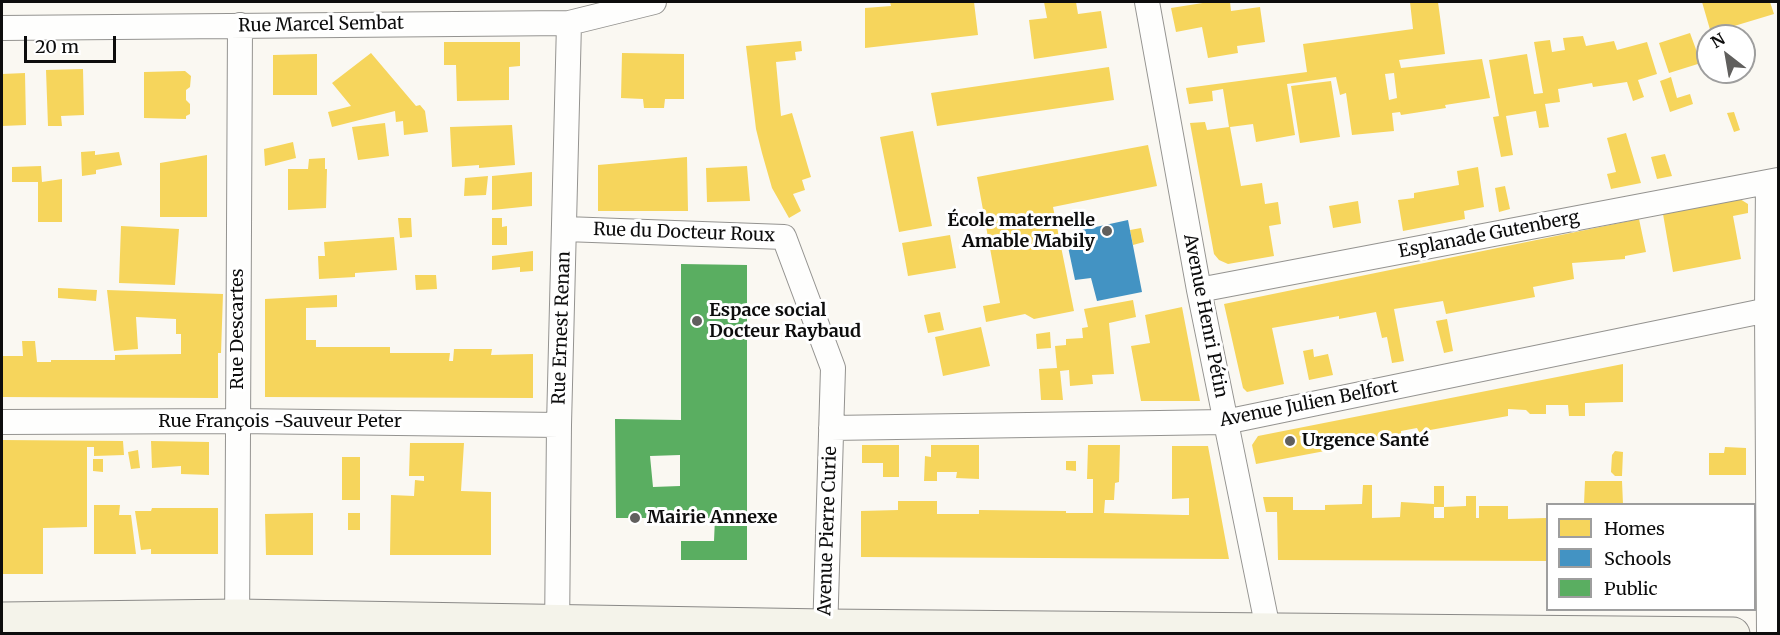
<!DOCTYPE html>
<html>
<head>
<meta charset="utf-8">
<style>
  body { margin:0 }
  #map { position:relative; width:1780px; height:635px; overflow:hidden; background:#faf8f2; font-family:Merriweather,serif }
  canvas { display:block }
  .frame { position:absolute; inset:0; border:3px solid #0d0d0d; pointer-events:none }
  .legend { position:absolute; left:1546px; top:503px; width:210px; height:108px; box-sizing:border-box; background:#fff; border:2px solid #9e9e9e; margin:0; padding:8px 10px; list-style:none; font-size:18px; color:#0d0d0d }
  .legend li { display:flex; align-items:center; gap:12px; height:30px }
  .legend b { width:30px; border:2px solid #9e9e9e }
  .north { position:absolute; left:1696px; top:24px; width:60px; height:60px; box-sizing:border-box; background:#fff; border:2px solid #9e9e9e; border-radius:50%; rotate:329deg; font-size:16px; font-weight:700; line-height:24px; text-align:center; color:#0d0d0d }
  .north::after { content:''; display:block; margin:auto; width:21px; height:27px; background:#605f5d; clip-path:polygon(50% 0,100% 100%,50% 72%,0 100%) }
  .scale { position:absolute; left:24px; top:36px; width:92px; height:27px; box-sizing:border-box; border:3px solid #0d0d0d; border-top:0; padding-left:8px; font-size:18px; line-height:21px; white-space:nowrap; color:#0d0d0d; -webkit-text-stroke:4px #fff; paint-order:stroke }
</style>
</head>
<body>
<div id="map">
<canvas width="1780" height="635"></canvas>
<div class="frame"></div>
<ul class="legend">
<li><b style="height:16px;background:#f6d55c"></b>Homes</li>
<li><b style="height:16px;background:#4393c3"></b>Schools</li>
<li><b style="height:16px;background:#5aae61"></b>Public</li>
</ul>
<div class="north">N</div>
<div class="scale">20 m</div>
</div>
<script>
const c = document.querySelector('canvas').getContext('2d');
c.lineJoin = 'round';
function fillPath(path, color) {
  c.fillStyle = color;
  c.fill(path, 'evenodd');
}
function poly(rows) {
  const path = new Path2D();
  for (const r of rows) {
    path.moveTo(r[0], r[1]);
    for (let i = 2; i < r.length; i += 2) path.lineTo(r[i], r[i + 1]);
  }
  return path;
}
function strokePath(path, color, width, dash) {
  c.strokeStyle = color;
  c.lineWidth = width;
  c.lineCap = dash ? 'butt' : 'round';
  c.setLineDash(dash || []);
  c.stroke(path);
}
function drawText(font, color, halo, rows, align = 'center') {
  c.font = font + ' Merriweather,serif';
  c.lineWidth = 6;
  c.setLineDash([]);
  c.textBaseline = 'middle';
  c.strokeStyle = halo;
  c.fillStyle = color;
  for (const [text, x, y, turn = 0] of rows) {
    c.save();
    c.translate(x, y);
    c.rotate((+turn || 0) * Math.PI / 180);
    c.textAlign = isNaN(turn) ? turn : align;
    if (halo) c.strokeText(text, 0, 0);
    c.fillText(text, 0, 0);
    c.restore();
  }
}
const homes = poly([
  [890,2,974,2,978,35,865,48,865,8,891,6],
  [1044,2,1076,2,1078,14,1101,11,1107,48,1034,59,1029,20,1047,18],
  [1209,2,1230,2,1231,11,1260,7,1265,42,1237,46,1238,53,1208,58,1202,27,1176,32,1171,8],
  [1410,2,1438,2,1445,54,1399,60,1401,68,1482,59,1490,98,1445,105,1446,108,1401,115,1400,112,1392,113,1394,131,1352,135,1346,93,1340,95,1336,77,1287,84,1295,135,1256,142,1253,124,1230,127,1241,186,1262,183,1265,204,1278,202,1281,224,1269,226,1274,256,1228,264,1219,260,1214,254,1190,123,1205,122,1207,130,1229,127,1223,89,1212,91,1213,101,1189,104,1186,88,1307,72,1303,44,1413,29],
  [1394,73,1397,98,1389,100,1385,74],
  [1702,2,1770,2,1774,14,1711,33],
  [1690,33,1701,63,1669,73,1659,43],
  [1583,36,1586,46,1614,41,1617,50,1647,42,1657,74,1638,80,1644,97,1633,101,1627,82,1593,87,1592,83,1558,89,1560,102,1545,104,1549,127,1539,128,1536,111,1506,116,1513,155,1501,157,1493,117,1499,116,1489,60,1527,54,1534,94,1543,93,1534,42,1550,40,1552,52,1565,50,1563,38],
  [801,41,802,51,795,52,796,60,776,62,781,116,792,113,811,177,802,180,805,190,793,194,801,211,789,218,772,188,762,153,756,129,746,46],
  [444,42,520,42,520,66,509,67,509,100,457,101,456,65,444,65],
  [371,53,416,106,420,105,425,111,428,132,404,135,403,121,396,122,395,111,332,127,328,112,351,106,332,83],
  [622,53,684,54,684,99,665,99,664,108,644,108,643,99,621,98],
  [317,54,317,95,273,95,273,55],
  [1109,67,1114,100,937,126,931,93],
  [83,69,84,115,61,116,62,126,48,126,46,70],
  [185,71,191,76,190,87,186,90,186,100,190,104,190,114,186,116,186,119,144,118,144,72],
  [25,73,26,125,2,126,2,74],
  [1671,77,1677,98,1690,94,1693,104,1670,112,1660,81],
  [1331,81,1340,137,1300,143,1291,86],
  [1734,112,1740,130,1734,132,1727,113],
  [385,123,389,156,358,160,352,127],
  [512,125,515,165,479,168,479,165,452,167,450,127],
  [913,131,932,226,899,232,880,137],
  [1626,133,1641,183,1611,189,1607,174,1616,172,1607,138],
  [293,142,296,158,265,166,264,149],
  [1148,145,1157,186,1053,207,1074,311,1034,319,1025,314,986,322,983,306,1000,303,977,177],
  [95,151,95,155,119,152,122,165,96,170,96,174,82,176,81,152],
  [1665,154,1672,176,1657,179,1651,157],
  [207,155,207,217,160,217,160,163],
  [687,157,688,211,598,211,598,165],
  [325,158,325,169,327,169,326,208,288,210,288,169,308,169,309,159],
  [41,166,42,182,62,179,62,222,38,222,38,182,12,182,12,167],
  [747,166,750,201,707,202,706,168],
  [1478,167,1484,207,1464,211,1465,219,1403,231,1398,200,1414,198,1414,193,1459,185,1457,171],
  [532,172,532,206,492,210,492,176],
  [488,176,486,195,464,196,465,178],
  [1505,186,1510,209,1499,212,1495,188],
  [1740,199,1748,204,1748,213,1733,216,1741,259,1673,272,1663,214],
  [1358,201,1361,223,1333,228,1329,206],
  [398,218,411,218,412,237,400,238],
  [492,218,502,218,502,227,507,226,507,245,492,245],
  [1639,219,1646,252,1625,256,1625,259,1572,263,1574,279,1533,287,1535,297,1446,314,1443,301,1394,309,1404,361,1392,363,1387,337,1382,338,1376,312,1339,319,1339,316,1272,328,1284,384,1247,392,1243,388,1224,304],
  [121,226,179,229,175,285,119,283],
  [1141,228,1144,242,1133,245,1130,230],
  [950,235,956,268,908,276,902,243],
  [394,237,397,270,355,273,355,277,319,279,318,256,325,256,324,242],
  [533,251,533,271,520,272,520,267,492,270,492,256],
  [415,275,436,275,437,289,416,290],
  [58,288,97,290,96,301,58,298],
  [107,290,223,294,221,353,218,353,218,398,2,397,2,356,23,356,22,341,35,341,37,362,51,362,51,360,115,360,115,355,181,354,181,334,176,334,176,319,136,317,138,349,114,351],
  [337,295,337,307,306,308,306,340,316,340,316,347,390,347,390,353,450,353,449,361,453,361,454,349,492,349,491,355,533,354,533,398,265,397,265,299],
  [1133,300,1136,317,1109,323,1114,374,1092,375,1093,384,1070,386,1069,370,1060,371,1063,400,1041,400,1039,369,1057,368,1055,346,1066,345,1066,339,1083,338,1082,328,1088,327,1084,309],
  [1182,307,1200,401,1141,401,1131,346,1150,343,1145,315],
  [940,312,944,330,928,333,924,315],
  [1447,319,1453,351,1444,353,1436,321],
  [981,327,990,366,943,376,935,337],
  [1050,332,1051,348,1037,349,1036,334],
  [1313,349,1314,357,1328,354,1333,375,1309,380,1303,351],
  [1623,364,1623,402,1585,403,1585,416,1569,416,1568,405,1546,405,1546,414,1530,414,1526,410,1508,409,1508,416,1419,432,1417,428,1401,431,1401,434,1386,436,1385,440,1363,440,1363,448,1349,448,1349,434,1325,438,1325,451,1256,464,1252,445,1258,436],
  [2,440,123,441,124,455,94,456,94,447,87,447,87,527,43,528,43,574,2,574],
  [151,441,209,442,209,475,181,474,181,466,152,468],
  [410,443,464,443,461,491,491,492,491,555,390,555,391,495,414,496,415,480,424,481,424,476,409,476],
  [862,445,899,445,899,477,883,477,883,463,862,463],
  [931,445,979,445,979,479,956,478,957,472,937,472,937,481,924,481,925,456,931,457],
  [1088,445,1120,445,1119,482,1115,483,1114,500,1105,500,1104,513,1183,515,1189,515,1189,498,1172,499,1172,446,1208,446,1229,559,861,557,861,511,898,510,898,501,937,501,937,514,979,514,979,510,1066,511,1066,513,1093,513,1093,479,1087,479],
  [1725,447,1746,448,1746,475,1709,475,1709,453,1724,453],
  [138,450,140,468,131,469,128,452],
  [1615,451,1623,452,1622,476,1615,476,1611,472,1612,455],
  [342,457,360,457,360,500,342,500],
  [93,459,103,459,103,472,93,471],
  [1066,461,1076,461,1076,471,1066,470],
  [1585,481,1622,481,1623,504,1584,504],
  [1363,485,1372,485,1372,518,1400,517,1401,502,1434,504,1434,486,1444,486,1444,507,1434,507,1434,518,1444,518,1444,507,1466,506,1466,496,1476,496,1476,518,1479,518,1479,506,1508,506,1508,519,1546,518,1548,515,1548,561,1278,560,1277,512,1266,512,1263,497,1293,497,1293,510,1325,510,1325,505,1362,504],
  [94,505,120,505,119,515,131,515,136,554,94,554],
  [152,508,218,508,218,554,151,554,151,549,141,550,135,511,151,511],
  [313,513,313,555,266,555,265,514],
  [348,513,360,513,360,530,348,530]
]);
const schools = poly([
  [1128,220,1142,292,1097,301,1091,278,1075,280,1067,242,1083,239,1082,230]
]);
const public = poly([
  [681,264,747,265,747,560,681,560,681,541,714,541,715,518,616,518,615,419,681,420],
  [680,455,680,486,653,487,650,456]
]);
const street = poly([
  [1147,2,1199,290,1268,629],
  [2,28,569,23,654,2],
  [1768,182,1767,311,1769,634],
  [565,229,784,237,833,368,825,634],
  [1199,290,1778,180],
  [2,422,237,421,559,425],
  [831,428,1225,422,1778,308],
  [237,634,240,25],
  [557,634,559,425,569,23]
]);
const secondary = poly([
  [2,619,237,616,825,626,1733,634]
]);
const markers = [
  [1107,231,6,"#605f5d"],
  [697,321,6,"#605f5d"],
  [1290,441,6,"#605f5d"],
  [635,518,6,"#605f5d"]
];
const streetNames = [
  ["Rue Marcel Sembat",321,25,-1],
  ["Rue du Docteur Roux",684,233,2],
  ["Esplanade Gutenberg",1489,235,-11],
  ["Avenue Henri Pétin",1205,316,79],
  ["Rue Ernest Renan",562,328,-88],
  ["Rue Descartes",238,329,-90],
  ["Avenue Julien Belfort",1309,404,-11],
  ["Rue François -Sauveur Peter",280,422],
  ["Avenue Pierre Curie",828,531,-88]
];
const poiNames = [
  ["École maternelle",1095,221,"right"],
  ["Amable Mabily",1095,242,"right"],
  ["Espace social",709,311],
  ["Docteur Raybaud",709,332],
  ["Urgence Santé",1302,441],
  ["Mairie Annexe",647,518]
];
fillPath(homes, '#f6d55c');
fillPath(schools, '#4393c3');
fillPath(public, '#5aae61');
strokePath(street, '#949390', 26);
strokePath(secondary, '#8a8987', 35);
strokePath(street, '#fefefd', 24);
strokePath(secondary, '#f4f3ea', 33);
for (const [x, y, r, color] of markers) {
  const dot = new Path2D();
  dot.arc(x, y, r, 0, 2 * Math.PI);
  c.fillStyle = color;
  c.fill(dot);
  strokePath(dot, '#fff', 2);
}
drawText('18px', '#0d0d0d', '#fff', streetNames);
drawText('bold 18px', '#0d0d0d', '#fff', poiNames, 'left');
</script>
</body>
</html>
